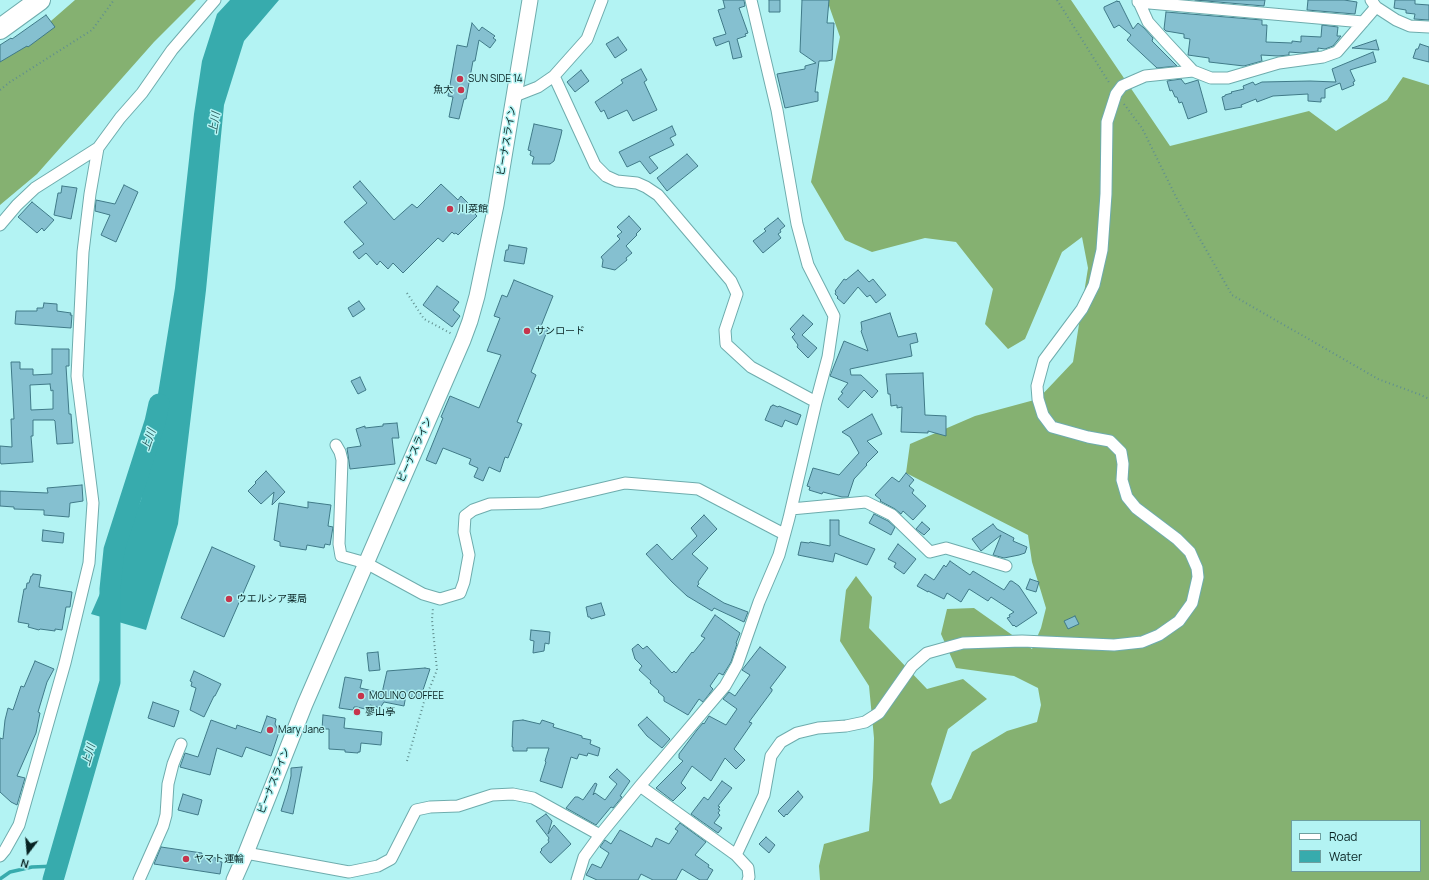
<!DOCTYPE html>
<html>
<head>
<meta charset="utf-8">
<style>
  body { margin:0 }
  #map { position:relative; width:1429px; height:880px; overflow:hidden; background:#b3f3f3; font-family:Manrope,sans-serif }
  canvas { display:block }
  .legend { position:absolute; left:1291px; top:820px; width:130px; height:52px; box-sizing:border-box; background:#b3f3f3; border:1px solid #6e9f9f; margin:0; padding:5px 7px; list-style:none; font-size:12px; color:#072222 }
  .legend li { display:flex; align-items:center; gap:8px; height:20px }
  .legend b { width:20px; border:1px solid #6e9f9f }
  .north { position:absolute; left:8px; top:832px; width:40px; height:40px; -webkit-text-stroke:3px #b3f3f3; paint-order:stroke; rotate:196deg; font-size:11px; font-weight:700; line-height:16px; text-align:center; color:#072222 }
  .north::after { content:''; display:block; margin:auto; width:14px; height:18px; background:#072222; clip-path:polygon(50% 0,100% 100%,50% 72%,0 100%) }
</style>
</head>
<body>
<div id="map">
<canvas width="1429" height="880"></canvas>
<ul class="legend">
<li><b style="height:5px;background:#fff"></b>Road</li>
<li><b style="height:11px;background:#37abad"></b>Water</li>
</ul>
<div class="north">N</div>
</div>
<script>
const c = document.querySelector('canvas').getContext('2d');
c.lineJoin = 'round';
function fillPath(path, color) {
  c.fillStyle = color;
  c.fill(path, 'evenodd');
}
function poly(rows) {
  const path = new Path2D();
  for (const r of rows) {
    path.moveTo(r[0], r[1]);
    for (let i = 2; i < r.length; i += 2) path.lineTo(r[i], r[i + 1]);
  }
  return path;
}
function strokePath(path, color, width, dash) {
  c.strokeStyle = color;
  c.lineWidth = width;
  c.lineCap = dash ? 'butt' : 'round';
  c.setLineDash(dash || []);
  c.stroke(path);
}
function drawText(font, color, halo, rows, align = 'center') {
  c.font = font + ' Manrope,"Noto Sans JP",sans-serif';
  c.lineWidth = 3;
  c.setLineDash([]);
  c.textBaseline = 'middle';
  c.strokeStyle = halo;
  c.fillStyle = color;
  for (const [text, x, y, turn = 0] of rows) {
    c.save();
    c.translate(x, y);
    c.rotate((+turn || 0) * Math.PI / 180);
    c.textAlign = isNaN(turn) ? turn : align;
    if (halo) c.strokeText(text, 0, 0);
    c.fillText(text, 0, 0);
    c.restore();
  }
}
const forest = poly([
  [75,0,196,0,154,42,37,174,0,205,0,59,36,34],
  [827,0,1071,0,1170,146,1309,111,1336,131,1387,100,1403,77,1429,85,1429,880,820,880,819,866,824,844,869,831,873,778,874,738,869,686,840,641,846,590,856,576,872,597,869,628,927,689,963,679,987,699,948,729,931,784,940,804,951,799,972,752,1007,731,1037,722,1041,705,1038,688,1014,676,956,668,941,634,947,609,974,608,1032,649,1041,628,1046,608,1032,562,1028,535,906,473,910,444,975,416,1038,399,1073,362,1088,268,1082,237,1062,252,1025,339,1008,349,985,324,993,289,956,242,925,238,872,252,845,240,811,182,840,37],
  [1292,821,1420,821,1420,871,1292,871]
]);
const water = poly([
  [230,0,279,0,244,41,224,105,206,290,178,524,146,630,91,614,141,500,175,288,194,114,202,61,217,14]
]);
const stream = poly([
  [0,879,10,872,32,867,57,866]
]);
const river = poly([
  [53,880,110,682,110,589,114,550,155,422,159,404]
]);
const building = poly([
  [723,0,744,0,745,6,739,8,748,33,745,34,746,36,737,39,742,57,733,59,729,41,716,46,713,38,726,34,718,10,725,8,723,0],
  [769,0,780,0,780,12,769,12,769,0],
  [802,0,829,0,827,23,834,23,832,60,827,61,819,61,815,92,818,92,818,101,785,108,777,74,805,69,805,66,816,63,800,52,802,0],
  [1195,0,1265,0,1264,6,1195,0],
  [1308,0,1344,0,1357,2,1355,14,1307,10,1308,0],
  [1395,0,1415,0,1415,4,1429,5,1429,20,1414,19,1415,14,1406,13,1406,10,1394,8,1395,0],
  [1117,1,1118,2,1119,1,1133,29,1138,23,1144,28,1153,38,1152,41,1177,66,1157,68,1127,40,1131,35,1119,25,1114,28,1104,9,1104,7,1117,1],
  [1166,12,1262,20,1262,25,1267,25,1266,42,1292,43,1292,41,1301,42,1301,36,1321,37,1322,25,1338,27,1337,36,1341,36,1333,46,1325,49,1318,48,1318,51,1302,53,1289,52,1289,55,1278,56,1261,55,1262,61,1244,66,1209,62,1209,58,1188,55,1190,39,1184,38,1184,34,1166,31,1164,29,1166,12],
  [46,15,55,27,28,47,27,46,0,62,0,45,11,38,12,39,46,15],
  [472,23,479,31,482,27,495,36,493,38,496,40,490,48,479,40,475,61,473,61,466,99,464,99,459,119,449,117,453,97,448,96,457,45,467,47,472,23],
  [618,37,627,50,615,58,606,44,618,37],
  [1376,40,1379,50,1352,48,1376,40],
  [1420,44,1429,47,1429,62,1413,58,1416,49,1418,49,1420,44],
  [1373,52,1376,62,1350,70,1355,81,1353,82,1354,85,1342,90,1340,83,1325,89,1325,98,1321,98,1321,102,1308,101,1308,94,1273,96,1257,102,1256,99,1241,105,1242,107,1225,110,1222,97,1225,96,1225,95,1232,93,1231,92,1244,89,1243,86,1253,82,1255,85,1262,82,1310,81,1336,82,1332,69,1373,52],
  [641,69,647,80,644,82,657,110,633,121,627,110,608,119,604,110,601,112,595,102,623,83,621,80,641,69],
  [581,70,589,81,575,92,567,82,581,70],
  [1181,79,1185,84,1198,80,1207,112,1188,119,1182,102,1179,103,1177,97,1175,97,1172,90,1170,91,1167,81,1181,79],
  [534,124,562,130,561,135,554,161,550,164,532,164,534,157,530,155,531,151,528,150,534,124],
  [672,126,676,135,670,138,674,145,649,157,658,168,650,174,640,161,627,167,619,152,672,126],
  [687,154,698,166,667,191,657,178,687,154],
  [360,181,394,220,412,204,417,208,441,184,458,200,461,196,469,204,468,205,476,213,475,214,477,216,458,235,456,233,454,234,452,232,443,242,438,238,403,273,393,263,388,269,380,261,377,265,366,253,359,259,353,252,364,244,344,222,367,203,353,187,360,181],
  [124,185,138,192,116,242,101,235,110,215,95,211,96,200,115,204,124,185],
  [62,186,77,188,71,219,54,215,58,193,61,193,62,186],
  [32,202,54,220,44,231,42,228,37,233,18,217,32,202],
  [629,216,641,229,636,234,637,235,626,246,632,253,626,258,627,260,615,270,602,267,603,260,601,257,620,239,617,236,622,232,617,227,629,216],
  [778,218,785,226,780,230,781,232,778,234,781,238,763,253,753,241,766,231,764,229,778,218],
  [509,245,527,248,524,264,504,261,506,250,508,250,509,245],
  [858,270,869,282,873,279,886,295,876,303,870,295,867,297,858,287,844,304,837,298,838,297,835,294,836,292,835,291,844,279,846,280,858,270],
  [514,280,553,296,541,326,548,329,531,372,536,375,517,422,522,424,508,458,505,457,500,472,489,467,483,481,474,477,478,468,469,464,471,459,443,448,436,464,426,460,443,418,441,417,450,396,479,408,501,355,487,351,500,318,494,316,502,295,507,297,514,280],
  [437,286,459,302,453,310,460,316,452,327,423,305,437,286],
  [359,301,365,309,353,317,348,308,359,301],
  [44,303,57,304,57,311,71,313,70,315,72,315,71,328,15,324,16,311,37,311,37,308,43,308,44,303],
  [890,313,898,337,916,333,918,342,910,344,912,356,850,369,851,375,861,375,878,391,872,398,864,390,848,408,838,399,843,393,841,392,848,383,830,376,844,341,868,351,861,331,862,330,861,322,890,313],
  [803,315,813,324,802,335,817,348,808,358,797,347,798,345,792,337,795,334,790,329,803,315],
  [52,349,69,349,69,366,66,366,69,414,71,414,73,443,57,444,55,421,54,420,33,420,33,436,31,436,33,462,1,464,0,462,0,446,12,447,11,419,14,419,11,362,20,362,20,369,33,369,33,375,52,374,52,349],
  [50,384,51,391,53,390,53,409,31,410,30,385,50,384],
  [923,373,925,415,946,416,946,436,928,431,928,433,901,432,902,407,897,408,897,405,891,406,890,394,888,394,886,374,923,373],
  [360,377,366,390,358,394,351,381,360,377],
  [773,405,778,407,779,406,801,415,797,425,785,420,782,427,765,420,771,406,772,406,773,405],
  [872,414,882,434,867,441,878,452,866,464,867,465,854,479,848,497,842,497,823,492,822,494,809,490,810,487,807,486,813,468,839,475,859,453,850,437,842,432,872,414],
  [397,423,399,438,392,438,395,464,350,469,347,448,361,446,356,429,365,426,365,428,383,426,383,424,397,423],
  [266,471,285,492,272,505,274,492,261,504,248,491,256,483,255,482,266,471],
  [906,473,914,480,909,486,914,490,912,493,926,506,913,520,903,511,901,514,895,509,880,501,881,500,875,495,892,477,899,482,906,473],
  [82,485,83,501,70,503,69,517,44,515,44,510,14,509,14,507,0,506,0,491,48,493,47,488,82,485],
  [308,502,331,505,328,526,333,527,330,545,325,544,324,548,307,545,306,550,280,546,280,542,274,540,279,503,308,508,308,502],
  [874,514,888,521,895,527,891,535,869,523,874,514],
  [704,515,717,529,692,554,708,568,698,582,699,584,697,586,724,603,748,612,744,622,714,608,712,611,687,596,672,582,646,554,657,544,672,560,697,536,691,528,704,515],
  [830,520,839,520,839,535,875,549,867,565,835,553,833,562,798,555,801,542,809,543,810,542,830,546,830,520],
  [922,522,930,529,924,535,916,529,922,522],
  [993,524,997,529,1014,538,1013,541,1027,547,1025,553,1019,555,1004,558,993,555,1001,535,981,551,972,539,993,524],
  [43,530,64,533,63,543,42,541,43,530],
  [898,544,916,559,904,574,894,567,896,563,888,559,898,544],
  [212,547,255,566,224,637,181,618,212,547],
  [950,561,970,575,973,571,1004,590,1010,581,1012,581,1019,586,1037,613,1016,627,1014,625,1013,626,1007,618,1010,617,1009,615,1014,612,991,597,988,601,969,589,961,602,947,593,944,599,928,591,928,592,917,586,925,574,934,580,944,565,946,567,950,561],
  [33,574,41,575,39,587,72,592,70,607,66,607,62,630,55,629,55,631,40,629,39,630,28,627,29,624,18,622,24,589,26,589,27,583,29,583,31,576,32,576,33,574],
  [1030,579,1039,582,1036,592,1026,589,1030,579],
  [601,603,605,615,591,619,590,617,588,617,586,607,601,603],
  [715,615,740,633,736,643,737,644,731,662,723,675,719,673,710,686,713,689,703,702,699,699,688,715,664,701,664,697,658,692,659,691,650,683,651,681,639,670,642,666,635,659,632,649,638,644,643,649,647,646,672,673,674,671,676,673,692,652,693,653,705,638,701,636,715,615],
  [1075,616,1079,624,1068,629,1064,621,1075,616],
  [531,630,550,632,549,644,545,643,544,651,533,653,534,641,530,640,531,630],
  [760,647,786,667,770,688,772,689,772,691,749,722,752,723,734,749,745,760,736,769,725,758,711,781,692,766,681,783,686,788,673,801,656,788,683,761,679,758,679,754,697,730,703,723,704,724,709,716,726,725,737,709,723,699,729,692,735,696,750,675,742,670,760,647],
  [378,652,380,670,369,671,367,653,378,652],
  [35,661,54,669,47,682,38,712,40,713,36,733,17,776,25,778,17,805,11,802,0,792,0,738,3,739,5,720,8,708,13,710,21,686,24,687,35,661],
  [425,668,430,669,420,699,406,695,404,706,384,702,380,708,370,705,369,710,357,707,354,707,353,710,339,708,345,677,362,680,360,688,382,693,387,671,425,668],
  [194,671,221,684,215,696,214,696,204,717,190,710,196,688,191,686,192,682,190,681,194,671],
  [153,702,179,711,174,727,148,718,153,702],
  [323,715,345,718,344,728,382,732,381,745,361,743,360,752,358,752,358,753,345,752,345,750,329,749,329,729,322,729,323,715],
  [267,716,276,719,275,724,279,732,271,756,246,747,242,757,217,748,210,775,180,767,185,753,198,757,211,720,236,729,237,725,261,733,267,716],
  [647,717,670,739,662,748,647,736,638,725,647,717],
  [523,720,540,724,542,720,554,724,553,727,582,736,582,738,591,740,590,744,600,748,598,756,588,753,587,756,579,754,577,759,571,757,562,788,540,781,546,762,545,761,549,748,527,748,527,751,513,751,513,747,512,747,513,721,523,720],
  [302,767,293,814,281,811,288,789,291,776,291,768,302,767],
  [617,769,630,781,620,796,622,797,613,808,611,807,596,825,566,808,575,797,578,797,583,800,595,783,597,784,593,795,595,793,605,800,617,784,609,777,617,769],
  [722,781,732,788,718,806,720,807,718,809,720,810,718,813,720,815,714,823,722,828,718,833,691,814,704,797,708,800,722,781],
  [798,791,803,797,787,815,786,814,784,817,778,811,798,791],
  [183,794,202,800,198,815,178,810,183,794],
  [546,814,552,821,548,834,554,825,571,844,551,863,549,862,540,852,542,850,541,849,549,842,548,840,549,838,536,821,546,814],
  [680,823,706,842,695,855,709,865,708,867,713,870,707,880,700,880,682,869,676,880,653,880,641,874,638,880,597,880,586,875,592,864,601,868,609,853,600,847,605,840,611,844,620,830,652,847,656,838,669,844,678,831,675,829,680,823],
  [766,837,775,845,769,853,759,844,766,837],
  [161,847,202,853,202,855,216,858,216,861,222,862,220,874,154,864,161,847]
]);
const path = poly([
  [1057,0,1110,84],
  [0,90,10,82,92,30,114,0],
  [1124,104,1142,128,1177,199,1232,295,1378,379,1421,395,1429,399],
  [407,293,424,319,452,334],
  [407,761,424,702,437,670,432,620,433,607]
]);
const street = poly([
  [1138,0,1148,22,1166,42,1193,71,1211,78,1228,78,1279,63,1323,57,1337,52,1376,7],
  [1371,0,1376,7,1396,20,1410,26,1429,27],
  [1138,2,1363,22],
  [554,76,595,165,606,176,617,181,637,183,646,187,658,195,731,281,737,294,725,330,726,344,751,367,816,402],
  [515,96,538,87,554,76,587,39,602,0],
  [0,225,17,205,35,188,98,148],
  [336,445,340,452,342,460,339,544,341,556,366,563,423,594,440,599,460,593,464,582,469,555,464,532,465,516,473,510,490,504,540,503,625,483,698,489,784,534],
  [791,509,866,502,892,515,930,552,946,548,1006,566],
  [640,786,736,855,748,868,749,877,748,880],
  [246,853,349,872,378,866,391,859,416,810,430,807,458,806,492,795,513,794,533,798,600,835],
  [736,855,764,795,771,756,781,742,797,733,818,728,846,726,865,722,879,713,912,666,927,653,963,643,1022,641,1114,645,1142,642,1159,635,1179,621,1192,603,1198,577,1197,568,1190,552,1177,539,1136,508,1127,497,1122,480,1123,464,1121,452,1110,441,1088,437,1052,427,1043,415,1038,399,1037,386,1044,360,1082,309,1094,285,1102,250,1106,194,1107,122,1116,94,1122,86,1145,76,1193,71],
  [0,856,5,850,19,825,65,663,89,563,93,503,77,376,83,252,90,194,98,148,120,118,142,93,172,50,215,0],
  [139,880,163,826,166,815,168,784,173,764,181,744],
  [577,880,584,857,600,835,640,786,725,686,737,665,759,602,779,555,789,518,816,402,828,357,834,316,808,265,797,224,777,110,751,0]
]);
const secondary = poly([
  [234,880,246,853,305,704,463,340,470,321,477,296,496,205,530,0]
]);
const highway = poly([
  [0,29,40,0]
]);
const markers = [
  [460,79,4,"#c6354d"],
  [461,90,4,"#c6354d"],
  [450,209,4,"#c6354d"],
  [527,331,4,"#c6354d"],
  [229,599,4,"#c6354d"],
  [361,696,4,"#c6354d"],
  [357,712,4,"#c6354d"],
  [270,730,4,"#c6354d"],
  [186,859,4,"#c6354d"]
];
const poiNames = [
  ["SUN SIDE 14",468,79],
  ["魚大",453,90,"right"],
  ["川菜館",458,209],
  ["サンロード",535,331],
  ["ウエルシア薬局",237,599],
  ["MOLINO COFFEE",369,696],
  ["蓼山亭",365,712],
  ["Mary Jane",278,730],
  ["ヤマト運輸",194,859]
];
const streetNames = [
  ["ビーナスライン",507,141,-80],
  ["ビーナスライン",415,450,-66],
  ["ビーナスライン",274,781,-68]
];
const waterNames = [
  ["上川",215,123,-81],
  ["上川",149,440,-72],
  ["上川",89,755,-74]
];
fillPath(forest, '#85b171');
fillPath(water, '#37abad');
strokePath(stream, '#37abad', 3.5);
strokePath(river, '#37abad', 21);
fillPath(building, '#85c0d0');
strokePath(building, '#407a88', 1);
strokePath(street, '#6eacad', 13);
strokePath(secondary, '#6eacad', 17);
strokePath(highway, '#6eacad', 22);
strokePath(path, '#608f8f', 2, [1, 3]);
strokePath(street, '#fff', 11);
strokePath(secondary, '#fff', 15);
strokePath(highway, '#fff', 20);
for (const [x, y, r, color] of markers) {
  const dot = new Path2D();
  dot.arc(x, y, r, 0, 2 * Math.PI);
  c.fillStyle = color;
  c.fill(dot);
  strokePath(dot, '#b3f3f3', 1.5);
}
drawText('10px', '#072222', '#b3f3f3', poiNames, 'left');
drawText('10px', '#072222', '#b3f3f3', streetNames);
drawText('italic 11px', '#2d5d5d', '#b3f3f3', waterNames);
</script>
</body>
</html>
